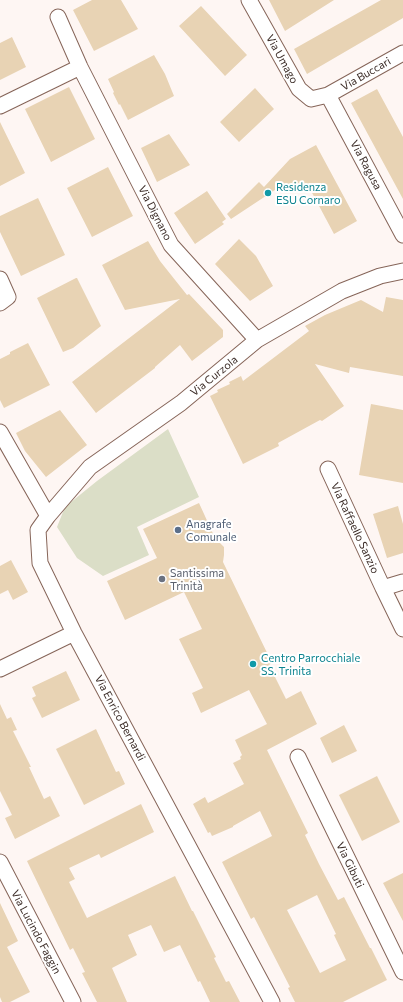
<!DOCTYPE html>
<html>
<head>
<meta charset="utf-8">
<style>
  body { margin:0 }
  canvas { display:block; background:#fef6f3 }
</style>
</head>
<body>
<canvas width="403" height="1002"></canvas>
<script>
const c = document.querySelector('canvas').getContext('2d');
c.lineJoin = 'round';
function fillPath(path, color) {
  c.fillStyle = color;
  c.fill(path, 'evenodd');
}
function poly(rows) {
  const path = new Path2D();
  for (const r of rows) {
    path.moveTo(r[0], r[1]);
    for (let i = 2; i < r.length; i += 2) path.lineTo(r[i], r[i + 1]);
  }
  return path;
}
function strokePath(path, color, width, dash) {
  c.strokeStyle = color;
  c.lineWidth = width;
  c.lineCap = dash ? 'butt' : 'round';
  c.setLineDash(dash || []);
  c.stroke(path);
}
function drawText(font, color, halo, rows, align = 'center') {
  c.font = font + ' Commissioner,sans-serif';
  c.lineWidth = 4;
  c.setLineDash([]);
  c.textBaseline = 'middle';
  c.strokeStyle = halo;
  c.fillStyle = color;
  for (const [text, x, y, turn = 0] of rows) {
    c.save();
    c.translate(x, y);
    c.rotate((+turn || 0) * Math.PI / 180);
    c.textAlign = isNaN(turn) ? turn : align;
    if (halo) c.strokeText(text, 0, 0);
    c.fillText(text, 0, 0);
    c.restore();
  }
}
const green = poly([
  [168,429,199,497,137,527,149,555,103,576,77,558,57,527,65,507,97,481]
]);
const building = poly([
  [92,0,121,0,138,29,94,51,73,10],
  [269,0,334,0,285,31],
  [381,0,403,0,403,18,307,74,294,49],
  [201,6,247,55,225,76,179,26],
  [12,37,26,67,0,80,0,43],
  [154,55,165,74,174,96,128,120,120,104,119,105,113,93,114,92,108,79],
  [69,87,95,139,51,162,25,109],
  [255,88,274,109,239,142,220,122],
  [377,89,403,137,403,199,351,103],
  [0,122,25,173,0,186],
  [169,134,190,165,157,182,141,148],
  [316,145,357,221,334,234,310,189,294,188,291,192,284,184,231,219,227,214,259,182,264,187,290,159],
  [108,167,133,216,92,237,67,188],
  [207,191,226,219,222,222,224,224,195,244,174,213],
  [38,198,65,255,21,276,0,232,0,216],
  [239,239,256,256,273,286,250,301,215,264],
  [148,241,160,261,187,295,189,294,223,330,223,337,192,361,180,345,155,367,155,368,96,413,72,382,180,299,125,310,102,265],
  [76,278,77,278,101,326,73,348,63,352,37,298],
  [386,297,403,300,403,376,350,367,349,373,315,364,344,406,322,421,320,420,278,443,279,446,243,464,210,396,218,392,217,390,230,384,229,382,241,376,243,381,309,331,305,326,325,315,361,300,383,312],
  [28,343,50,385,4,408,0,400,0,359,10,354,10,352],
  [371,404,403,410,403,483,359,475],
  [60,410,87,445,46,477,25,451,16,433],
  [199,503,215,538,224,547,224,555,223,562,272,663,269,665,286,699,301,691,317,724,267,750,308,833,305,835,319,864,338,900,344,897,370,948,371,948,387,980,343,1002,295,1002,288,988,290,987,254,917,251,919,222,862,272,836,260,811,233,826,233,827,212,836,210,832,208,833,193,804,205,797,208,803,244,784,233,763,241,759,240,757,242,755,235,740,267,724,249,690,201,713,192,693,203,688,179,639,202,629,184,592,125,620,107,581,157,558,143,529],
  [317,895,336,934,334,935,346,960,320,973,287,910],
  [398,506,403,524,403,553,387,558,373,514],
  [11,560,28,592,13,600,8,590,0,594,0,566],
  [66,671,80,700,42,718,32,698,36,696,32,687],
  [0,704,7,719,11,717,17,730,13,731,31,767,29,767,44,799,50,796,60,816,15,839,5,818,12,815,0,791],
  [344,725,357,751,332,763,320,738],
  [96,729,116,772,119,771,125,784,84,805,56,749],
  [377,776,400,822,362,841,339,795],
  [141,804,154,832,101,858,99,854,69,868,75,879,69,882,87,918,175,876,192,911,193,911,216,957,214,958,226,982,229,981,240,1002,210,1002,200,981,198,982,180,945,164,952,151,925,128,935,137,955,112,968,127,1002,97,1002,82,973,85,972,73,948,70,950,27,861],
  [403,873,403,921,383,883],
  [0,903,18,941,7,947,30,992,10,1002,2,1002,0,997]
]);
const minor = poly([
  [249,0,299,89,311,99,328,95,403,53],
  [58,17,80,67,171,245,257,340],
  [328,95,403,235],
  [0,106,80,67],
  [0,279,8,297,0,303],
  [0,432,48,516],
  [328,469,383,588],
  [403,582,383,588,403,629],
  [0,669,74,633],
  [298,757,403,972],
  [0,862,73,1002],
  [272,1002,74,633,40,563,38,530,48,516,90,467,181,403,257,340,342,291,380,276,403,271]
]);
const markers = [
  [268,193,4,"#0f9aa8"],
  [178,530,4,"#5c6f8a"],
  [162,579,4,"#6b7280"],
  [253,664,4,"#0f9aa8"]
];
const streetNames = [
  ["Via Umago",282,59,61],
  ["Via Buccari",366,74,-30],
  ["Via Ragusa",366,165,62],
  ["Via Dignano",155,213,63],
  ["Via Curzola",214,376,-39],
  ["Via Raffaello Sanzio",355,528,65],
  ["Via Enrico Bernardi",120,718,62],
  ["Via Gibuti",350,865,64],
  ["Via Lucindo Faggin",36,932,62]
];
const cultureNames = [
  ["Residenza",276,187],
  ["ESU Cornaro",276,200],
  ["Centro Parrocchiale",261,658],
  ["SS. Trinita",261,671]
];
const serviceNames = [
  ["Anagrafe",186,524],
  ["Comunale",186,537]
];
const worshipNames = [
  ["Santissima",170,573],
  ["Trinità",170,586]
];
fillPath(green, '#dbdec7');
fillPath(building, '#e8d3b4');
strokePath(minor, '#866559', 17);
strokePath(minor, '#fff', 15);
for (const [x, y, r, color] of markers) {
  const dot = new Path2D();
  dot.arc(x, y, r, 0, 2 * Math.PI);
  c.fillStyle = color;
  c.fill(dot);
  strokePath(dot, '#fff', 1.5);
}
drawText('11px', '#3d2e29', '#fff', streetNames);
drawText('11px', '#0d838f', '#fff', cultureNames, 'left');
drawText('11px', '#4e5e75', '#fff', serviceNames, 'left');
drawText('11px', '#5b616d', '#fff', worshipNames, 'left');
</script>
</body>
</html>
